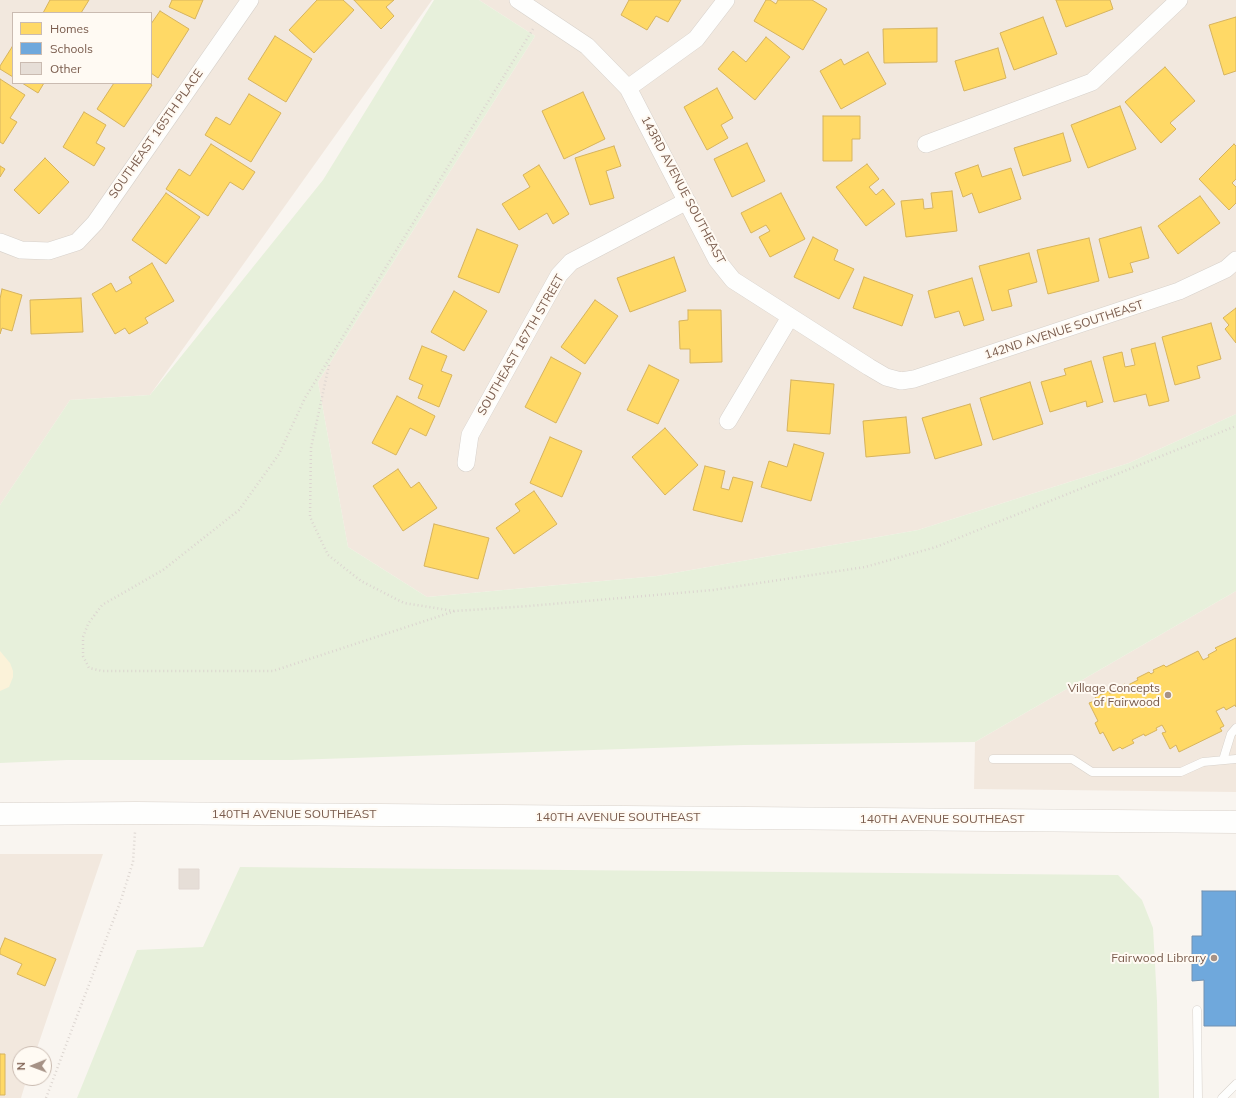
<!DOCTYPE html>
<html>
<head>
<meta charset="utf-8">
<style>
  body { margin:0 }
  #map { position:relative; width:1236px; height:1098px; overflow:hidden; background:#f9f5f0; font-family:Mulish,sans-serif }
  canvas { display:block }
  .legend { position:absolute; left:12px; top:12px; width:140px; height:72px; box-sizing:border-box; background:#fffaf3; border:1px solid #cabbb1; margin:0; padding:5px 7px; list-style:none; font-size:12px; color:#7a5c4d }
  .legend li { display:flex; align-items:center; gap:8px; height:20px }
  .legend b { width:20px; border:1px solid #cabbb1 }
  .north { position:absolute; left:12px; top:1046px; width:40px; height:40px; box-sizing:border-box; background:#fffaf3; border:1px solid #cabbb1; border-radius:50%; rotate:269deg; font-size:11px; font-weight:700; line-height:16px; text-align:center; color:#7a5c4d }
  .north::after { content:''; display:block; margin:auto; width:14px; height:18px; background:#a69286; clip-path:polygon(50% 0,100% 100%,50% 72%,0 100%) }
</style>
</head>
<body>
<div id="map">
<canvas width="1236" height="1098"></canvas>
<ul class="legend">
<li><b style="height:11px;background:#ffd966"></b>Homes</li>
<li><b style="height:11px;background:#6fa8dc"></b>Schools</li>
<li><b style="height:11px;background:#e6ded7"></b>Other</li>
</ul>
<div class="north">N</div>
</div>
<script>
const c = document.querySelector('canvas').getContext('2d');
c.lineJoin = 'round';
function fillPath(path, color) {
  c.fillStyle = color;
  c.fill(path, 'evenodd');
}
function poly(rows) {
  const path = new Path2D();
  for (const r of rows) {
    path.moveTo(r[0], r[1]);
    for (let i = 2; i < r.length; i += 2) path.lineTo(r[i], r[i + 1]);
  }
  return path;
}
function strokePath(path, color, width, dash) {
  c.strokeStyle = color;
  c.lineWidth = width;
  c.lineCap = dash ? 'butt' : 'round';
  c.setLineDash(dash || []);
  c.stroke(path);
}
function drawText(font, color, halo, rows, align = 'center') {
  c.font = font + ' Mulish,sans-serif';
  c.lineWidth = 4;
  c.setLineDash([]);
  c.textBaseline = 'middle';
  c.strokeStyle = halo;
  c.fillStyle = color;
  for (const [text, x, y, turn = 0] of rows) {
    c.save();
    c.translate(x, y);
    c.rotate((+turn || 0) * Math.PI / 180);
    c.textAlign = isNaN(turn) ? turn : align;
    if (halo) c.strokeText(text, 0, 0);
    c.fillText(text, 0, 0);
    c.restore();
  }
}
const residential = poly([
  [0,0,432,0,150,395,70,400,0,505],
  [13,13,151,13,151,83,13,83],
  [479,0,1236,0,1236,414,1129,463,918,530,657,576,427,597,348,547,318,382,535,36],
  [1236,591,1236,792,974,789,975,742],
  [0,854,103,854,35,1054,20,1054,20,1078,27,1078,21,1098,0,1098]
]);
const green = poly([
  [434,0,479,0,535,36,318,382,348,547,427,597,657,576,918,530,1129,463,1236,414,1236,591,975,742,744,745,292,760,67,760,0,763,0,505,70,400,150,395,323,180],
  [240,867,1118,875,1142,900,1153,928,1157,1001,1159,1098,77,1098,137,950,203,947]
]);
const sand = poly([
  [0,651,10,663,13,671,13,677,9,687,0,691]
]);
const homes = poly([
  [50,0,89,0,81,13,43,13,50,0],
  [172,0,203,0,195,19,169,7,172,0],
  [317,0,343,0,354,10,314,53,289,30,317,0],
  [354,0,394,0,386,7,394,16,381,29,354,0],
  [629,0,681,0,668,22,656,16,647,30,621,15,629,0],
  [766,0,770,0,776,4,778,0,812,0,827,9,803,50,754,21,766,0],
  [1056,0,1110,0,1113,9,1066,27,1056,0],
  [160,11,189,29,158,78,151,73,151,24,160,11],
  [1043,17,1057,54,1014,70,1000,33,1043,17],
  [1236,17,1236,71,1224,75,1209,25,1236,17],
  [937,28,937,62,884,63,883,29,937,28],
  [275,36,312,59,286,102,248,79,275,36],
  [766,37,790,57,755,100,718,69,733,51,746,62,766,37],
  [12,47,13,47,13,77,0,69,0,66,12,47],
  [998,48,1006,78,964,91,955,61,998,48],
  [868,52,886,84,841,109,820,71,841,59,844,65,868,52],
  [1165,67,1195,101,1170,123,1176,129,1161,143,1125,102,1165,67],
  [0,79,25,95,10,118,17,122,3,144,0,142,0,79],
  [22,83,44,83,38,93,22,83],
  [114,83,149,83,152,85,124,127,97,109,114,83],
  [717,88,733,118,721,125,728,138,707,150,684,107,717,88],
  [583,92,605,139,564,159,542,111,583,92],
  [249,94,281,113,251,162,205,135,216,117,230,125,249,94],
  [1120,106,1136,149,1088,168,1071,125,1120,106],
  [84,112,106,125,96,143,105,148,94,166,63,147,84,112],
  [823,116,860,116,860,139,852,139,852,161,823,161,823,116],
  [1063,133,1071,161,1023,176,1014,148,1063,133],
  [747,143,765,181,732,197,714,159,747,143],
  [211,144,255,172,243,190,230,182,208,216,166,189,179,169,190,176,211,144],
  [1234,144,1236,146,1236,179,1232,183,1236,187,1236,203,1229,210,1199,179,1234,144],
  [614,146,621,166,606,171,614,198,590,205,575,158,614,146],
  [45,158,69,182,39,214,14,190,45,158],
  [867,164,879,179,869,187,876,195,883,189,895,204,866,226,836,187,867,164],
  [539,165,569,214,553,224,547,213,519,230,502,204,530,187,523,175,539,165],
  [978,165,982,177,1011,168,1021,199,979,213,972,193,963,197,955,173,978,165],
  [0,166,5,169,0,177,0,166],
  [952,191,957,231,906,237,901,201,923,199,924,209,933,208,931,193,952,191],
  [166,193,200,217,166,264,132,240,166,193],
  [781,193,805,239,770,257,759,237,770,231,766,225,751,233,741,213,781,193],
  [1200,196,1220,223,1178,254,1158,226,1200,196],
  [1141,227,1149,258,1130,263,1133,272,1109,278,1099,239,1141,227],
  [477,229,518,245,499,293,458,277,477,229],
  [813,237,838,250,834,260,854,269,839,299,794,277,813,237],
  [1089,238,1099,281,1048,294,1037,250,1089,238],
  [1029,253,1037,282,1008,290,1012,306,992,311,979,266,1029,253],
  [674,257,686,291,630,312,617,278,674,257],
  [152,263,174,301,145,318,148,323,129,334,125,328,115,334,92,294,111,283,116,292,132,283,129,277,152,263],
  [864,277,913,295,902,326,853,308,864,277],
  [972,278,984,320,964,326,959,311,935,318,928,291,972,278],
  [2,289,22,295,12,331,2,328,0,334,0,299,2,289],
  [454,291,487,311,464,351,431,332,454,291],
  [81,298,83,332,31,334,30,300,81,298],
  [595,300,618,316,585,364,561,347,595,300],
  [1236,308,1236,343,1225,329,1229,325,1223,318,1236,308],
  [688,310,721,310,722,362,690,363,690,349,680,349,679,321,688,320,688,310],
  [1211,323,1221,359,1197,366,1200,378,1175,385,1162,337,1211,323],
  [1155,343,1169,401,1149,406,1146,394,1114,402,1103,357,1122,352,1125,367,1135,365,1131,349,1155,343],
  [422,346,447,356,441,371,452,375,439,407,418,398,423,385,409,379,422,346],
  [551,357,581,373,556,423,525,407,551,357],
  [1091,361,1103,402,1087,407,1086,401,1050,412,1041,382,1066,375,1064,369,1091,361],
  [649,365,679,380,658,424,627,410,649,365],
  [791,380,834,384,830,434,787,431,791,380],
  [1030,382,1043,424,993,440,980,398,1030,382],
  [397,396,435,416,426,436,410,428,396,455,372,443,397,396],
  [970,404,982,445,935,459,922,418,970,404],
  [906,417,910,453,866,457,863,421,906,417],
  [665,428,698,465,665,495,632,457,665,428],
  [550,437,582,451,562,497,530,483,550,437],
  [794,444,824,453,811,501,761,487,769,461,787,467,794,444],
  [705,466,725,471,721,488,729,490,733,477,753,482,742,522,693,510,705,466],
  [398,469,411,488,419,482,437,508,403,531,373,486,398,469],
  [534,491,557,524,514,554,496,528,520,511,515,504,534,491],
  [434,524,489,538,478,579,424,566,434,524],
  [1236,638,1236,707,1235,705,1226,710,1224,707,1216,711,1224,726,1220,728,1222,731,1179,752,1176,745,1170,749,1162,733,1166,732,1162,725,1156,728,1157,730,1145,736,1144,734,1132,740,1134,743,1122,749,1120,747,1113,751,1103,732,1100,734,1095,723,1098,721,1089,703,1097,700,1095,697,1109,691,1110,694,1112,693,1112,691,1125,684,1126,686,1138,680,1137,678,1149,672,1151,674,1154,672,1153,670,1164,665,1166,667,1198,651,1203,660,1209,657,1208,655,1217,650,1215,648,1236,638],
  [5,938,56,959,45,986,17,974,22,964,0,954,0,950,5,938],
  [0,1054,5,1054,5,1095,0,1095,0,1054]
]);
const schools = poly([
  [1202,891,1236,891,1236,1026,1204,1026,1204,980,1192,981,1192,936,1202,936,1202,891]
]);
const building = poly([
  [179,869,199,869,199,889,179,889,179,869]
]);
const path = poly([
  [533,29,305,398,279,454,239,510,163,570,102,605,88,624,83,637,83,656,89,668,102,671,273,671,455,611,529,606,713,590,865,567,936,547,1236,426],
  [329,365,311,448,310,517,318,534,328,555,361,581,404,603,454,611],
  [46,1098,121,900,133,862,135,832]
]);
const lane = poly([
  [993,759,1072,759,1092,772,1181,772,1203,762,1236,759],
  [1223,760,1231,734,1236,728],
  [1197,1010,1198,1098],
  [1222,1098,1236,1084]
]);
const street = poly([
  [518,0,587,46,628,88,717,260,733,280,869,367,886,377,901,381,914,379,1179,291,1226,269,1236,260],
  [628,88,696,39,726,0],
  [926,144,1092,82,1179,0],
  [0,242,21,250,49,251,77,242,95,223,250,0],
  [728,421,790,317],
  [466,463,470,435,559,275,571,262,687,201]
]);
const secondary = poly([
  [0,814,136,813,1236,822]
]);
const markers = [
  [1168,695,4,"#a69286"],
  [1214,958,4,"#a69286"]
];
const streetNames = [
  ["SOUTHEAST 165TH PLACE",156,134,-55],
  ["143RD AVENUE SOUTHEAST",683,190,62],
  ["142ND AVENUE SOUTHEAST",1064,330,-18],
  ["SOUTHEAST 167TH STREET",521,345,-60],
  ["140TH AVENUE SOUTHEAST",294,814],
  ["140TH AVENUE SOUTHEAST",618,817],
  ["140TH AVENUE SOUTHEAST",942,819]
];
const poiNames = [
  ["Village Concepts",1160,688],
  ["of Fairwood",1160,702],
  ["Fairwood Library",1206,958]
];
fillPath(residential, '#f2e8de');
fillPath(green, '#e7f0db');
fillPath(sand, '#fbf2d9');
fillPath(homes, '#ffd966');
strokePath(homes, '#d7b45e', 1);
fillPath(schools, '#6fa8dc');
strokePath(schools, '#7291b1', 1);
fillPath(building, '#e6ded7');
strokePath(building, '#e2d8d2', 1);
strokePath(lane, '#d7d1cb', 9);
strokePath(street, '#d7d1cb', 18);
strokePath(secondary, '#d9d2cb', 23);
strokePath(path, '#dcd5d0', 2.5, [1, 3]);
strokePath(lane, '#fefefd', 8);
strokePath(street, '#fefefd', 17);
strokePath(secondary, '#fefefd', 22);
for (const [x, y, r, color] of markers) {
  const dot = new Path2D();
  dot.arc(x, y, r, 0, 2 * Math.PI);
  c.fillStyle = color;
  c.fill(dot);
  strokePath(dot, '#fffaf3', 1.5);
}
drawText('12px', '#7a5c4d', '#fffaf3', streetNames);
drawText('12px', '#7a5c4d', '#fffaf3', poiNames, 'right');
</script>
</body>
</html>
